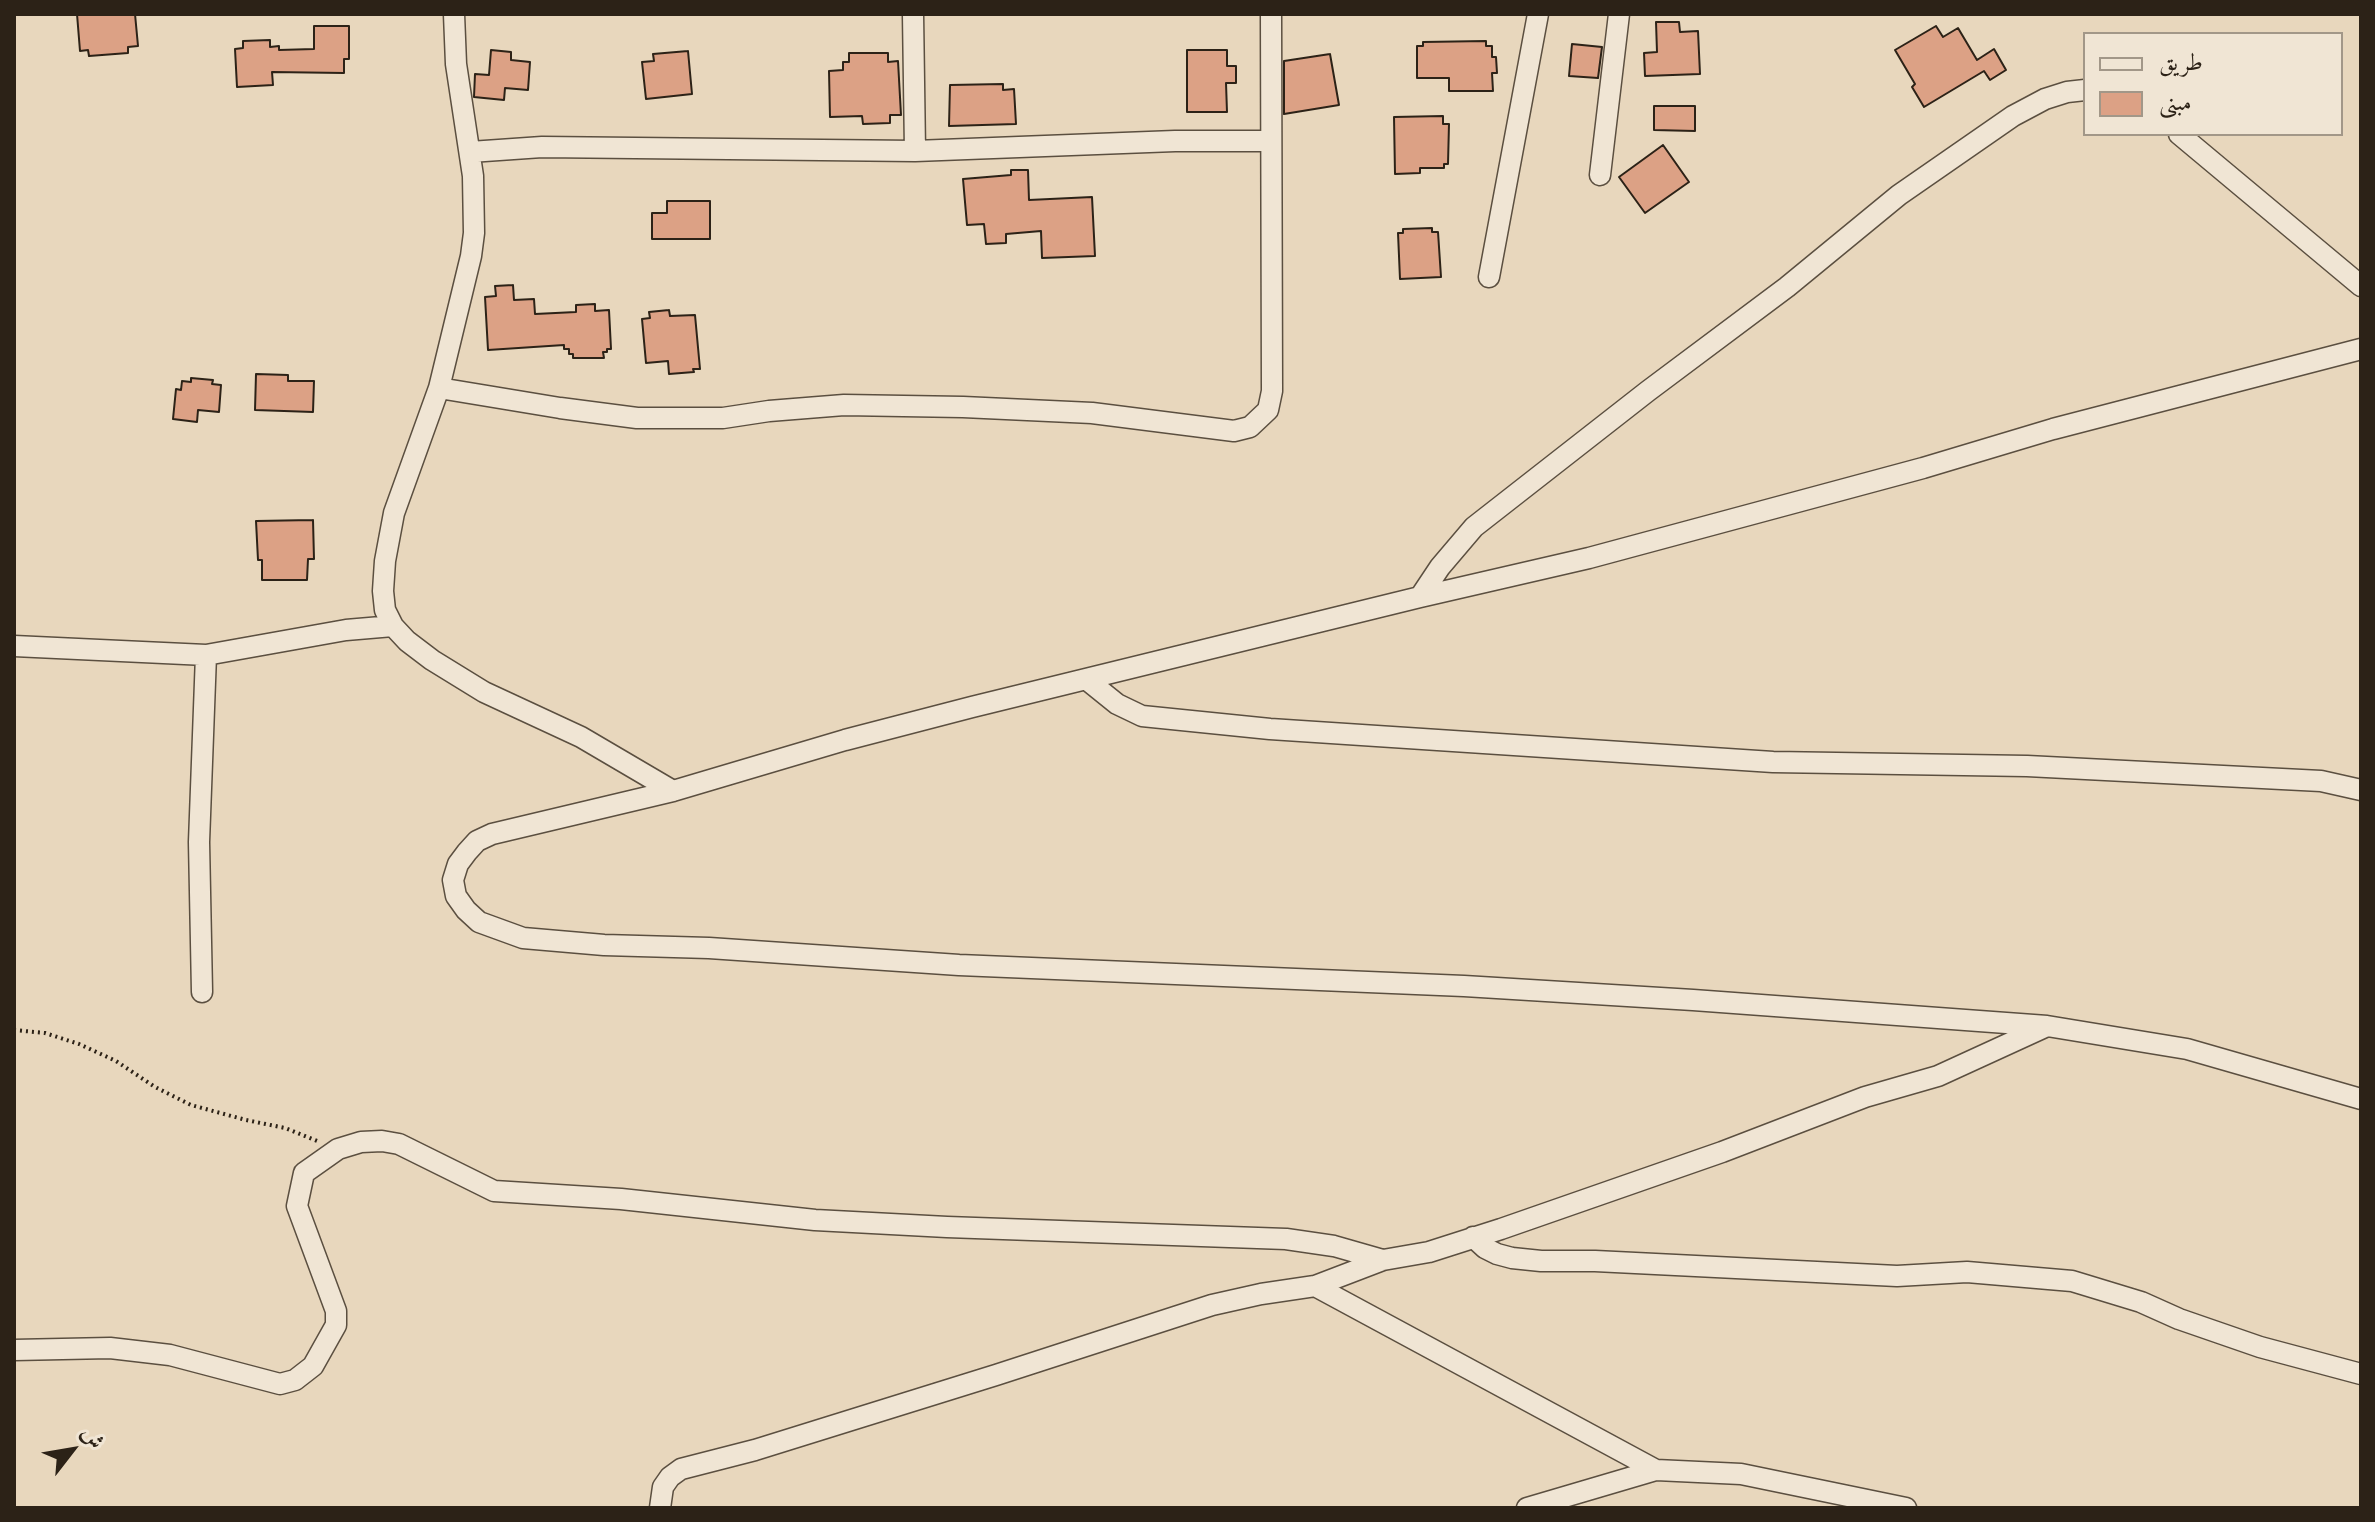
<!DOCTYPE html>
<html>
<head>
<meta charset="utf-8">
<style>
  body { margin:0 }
  #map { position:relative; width:2375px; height:1522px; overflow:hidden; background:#e8d7bd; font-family:"IM FELL French Canon",Amiri,serif }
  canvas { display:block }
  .frame { position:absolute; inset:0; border:16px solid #2c2217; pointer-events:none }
  .legend { position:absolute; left:2083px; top:32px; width:260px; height:104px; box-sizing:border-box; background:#f0e5d4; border:2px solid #a29788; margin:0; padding:10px 14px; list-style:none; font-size:24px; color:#2c2217 }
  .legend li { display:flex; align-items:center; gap:16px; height:40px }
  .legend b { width:40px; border:2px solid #a29788 }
  .north { position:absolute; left:32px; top:1410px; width:80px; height:80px; -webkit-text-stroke:6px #f0e5d4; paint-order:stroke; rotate:59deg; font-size:22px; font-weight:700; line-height:32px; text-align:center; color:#2c2217 }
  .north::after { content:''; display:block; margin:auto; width:28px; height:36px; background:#2c2217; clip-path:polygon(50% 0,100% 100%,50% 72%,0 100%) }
</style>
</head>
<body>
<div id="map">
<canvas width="2375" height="1522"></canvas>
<div class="frame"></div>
<ul class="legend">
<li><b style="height:10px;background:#f0e5d4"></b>طريق</li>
<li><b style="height:22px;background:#dca185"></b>مبنى</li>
</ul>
<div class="north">ش</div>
</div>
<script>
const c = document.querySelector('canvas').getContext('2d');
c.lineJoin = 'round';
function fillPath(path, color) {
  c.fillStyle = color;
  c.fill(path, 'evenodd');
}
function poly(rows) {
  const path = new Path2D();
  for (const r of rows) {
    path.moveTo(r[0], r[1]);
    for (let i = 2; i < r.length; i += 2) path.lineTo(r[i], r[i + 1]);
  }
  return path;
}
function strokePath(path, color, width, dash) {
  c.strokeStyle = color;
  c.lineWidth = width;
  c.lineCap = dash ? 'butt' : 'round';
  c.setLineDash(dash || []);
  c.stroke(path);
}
const building = poly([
  [77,14,135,14,138,46,128,47,128,53,89,56,88,50,80,51,77,14],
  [1656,22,1679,22,1680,32,1698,31,1700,74,1645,76,1644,53,1657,52,1656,22],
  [314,26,349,26,349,59,344,59,344,73,272,72,273,85,237,87,235,49,243,48,243,41,270,40,270,47,279,46,279,50,314,49,314,26],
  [1936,26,1943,37,1958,28,1977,60,1994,49,2006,70,1990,80,1984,71,1924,107,1912,87,1915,84,1895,50,1936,26],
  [1486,41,1486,46,1492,46,1492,57,1496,57,1497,73,1492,73,1493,91,1449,91,1449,78,1417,78,1417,46,1423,46,1423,42,1486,41],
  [1572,44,1602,47,1598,78,1569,76,1572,44],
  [491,50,511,52,511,60,530,62,528,90,505,88,504,100,474,97,475,74,489,75,491,50],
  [1187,50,1227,50,1227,66,1236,66,1236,83,1226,83,1227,112,1187,112,1187,50],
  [688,51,692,94,646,99,642,62,654,61,653,54,688,51],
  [849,53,888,53,888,62,898,61,901,115,890,115,890,123,863,124,862,116,830,117,829,71,843,70,843,62,849,62,849,53],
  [1330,54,1339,105,1284,114,1284,61,1330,54],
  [1003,84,1003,90,1014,89,1016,124,949,126,950,85,1003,84],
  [1654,106,1695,106,1695,131,1654,130,1654,106],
  [1443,116,1443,124,1449,124,1448,164,1444,164,1444,168,1420,168,1420,173,1395,174,1394,117,1443,116],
  [1663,145,1689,182,1645,213,1619,177,1663,145],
  [1011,170,1028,170,1029,200,1092,197,1095,256,1042,258,1041,231,1006,234,1006,243,986,244,984,224,967,225,963,179,1011,175,1011,170],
  [667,201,710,201,710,239,652,239,652,213,667,213,667,201],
  [1432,228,1432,232,1438,232,1441,277,1400,279,1398,233,1403,233,1403,229,1432,228],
  [513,285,514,300,534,299,535,314,576,312,576,305,595,304,595,311,609,310,611,349,607,349,607,352,603,352,604,358,573,358,573,354,569,354,569,349,564,349,564,345,488,350,485,297,496,296,495,286,513,285],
  [669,310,670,316,695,315,700,369,693,369,694,372,669,374,668,361,646,363,642,319,650,318,649,312,669,310],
  [256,374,288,375,288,381,314,381,313,412,255,410,256,374],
  [191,378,213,380,212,384,221,385,219,412,198,410,197,422,173,419,176,389,181,390,182,381,191,382,191,378],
  [313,520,314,559,308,559,307,580,262,580,262,560,258,560,256,521,313,520]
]);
const path = poly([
  [14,1030,45,1033,79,1044,116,1061,155,1087,191,1105,246,1120,285,1128,317,1141]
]);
const street = poly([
  [454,14,456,64,473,176,474,233,471,256,439,388,394,513,385,561,383,591,385,610,393,626,407,641,432,660,484,692,581,737,673,791],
  [913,14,915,151],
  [2179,134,2361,286],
  [470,152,542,147,915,151,1175,141,1270,141],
  [1600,175,1619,14],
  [1489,277,1538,14],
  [2361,349,2053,429,1923,468,1589,558,1420,597,972,707,845,740,673,791,492,834,477,841,467,852,458,864,453,880,456,896,466,910,479,922,523,938,604,945,709,948,959,965,1464,986,1693,1000,2047,1026,2187,1049,2361,1099],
  [439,388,560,408,637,418,723,418,769,411,844,405,963,407,1092,413,1234,431,1250,427,1268,410,1272,391,1271,14],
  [1420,597,1440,567,1474,527,1648,391,1787,287,1899,195,2013,116,2045,99,2067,92,2085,90],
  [14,646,206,655,346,630,393,626],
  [1086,679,1117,704,1142,716,1270,729,1773,762,2027,766,2321,781,2361,790],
  [202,992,199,842,206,655],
  [1473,1237,1485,1248,1497,1254,1512,1258,1541,1261,1595,1261,1897,1276,1967,1272,2072,1281,2141,1302,2179,1319,2260,1347,2361,1374],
  [1315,1286,1656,1470,1741,1474,1906,1508],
  [14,1350,110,1348,170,1355,280,1384,295,1380,313,1366,336,1325,336,1311,297,1206,304,1173,338,1149,361,1142,382,1141,399,1144,494,1191,621,1199,815,1220,947,1227,1286,1239,1334,1246,1383,1260],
  [660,1508,663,1487,670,1477,681,1469,755,1450,996,1375,1212,1305,1261,1294,1315,1286,1383,1260,1429,1252,1501,1229,1722,1152,1865,1097,1938,1076,2045,1027],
  [1527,1508,1656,1470]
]);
fillPath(building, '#dca185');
strokePath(building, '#2c2217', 2);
strokePath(street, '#5b4f40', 23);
strokePath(path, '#2c2217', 4, [2, 4]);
strokePath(street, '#f0e5d4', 20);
</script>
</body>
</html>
